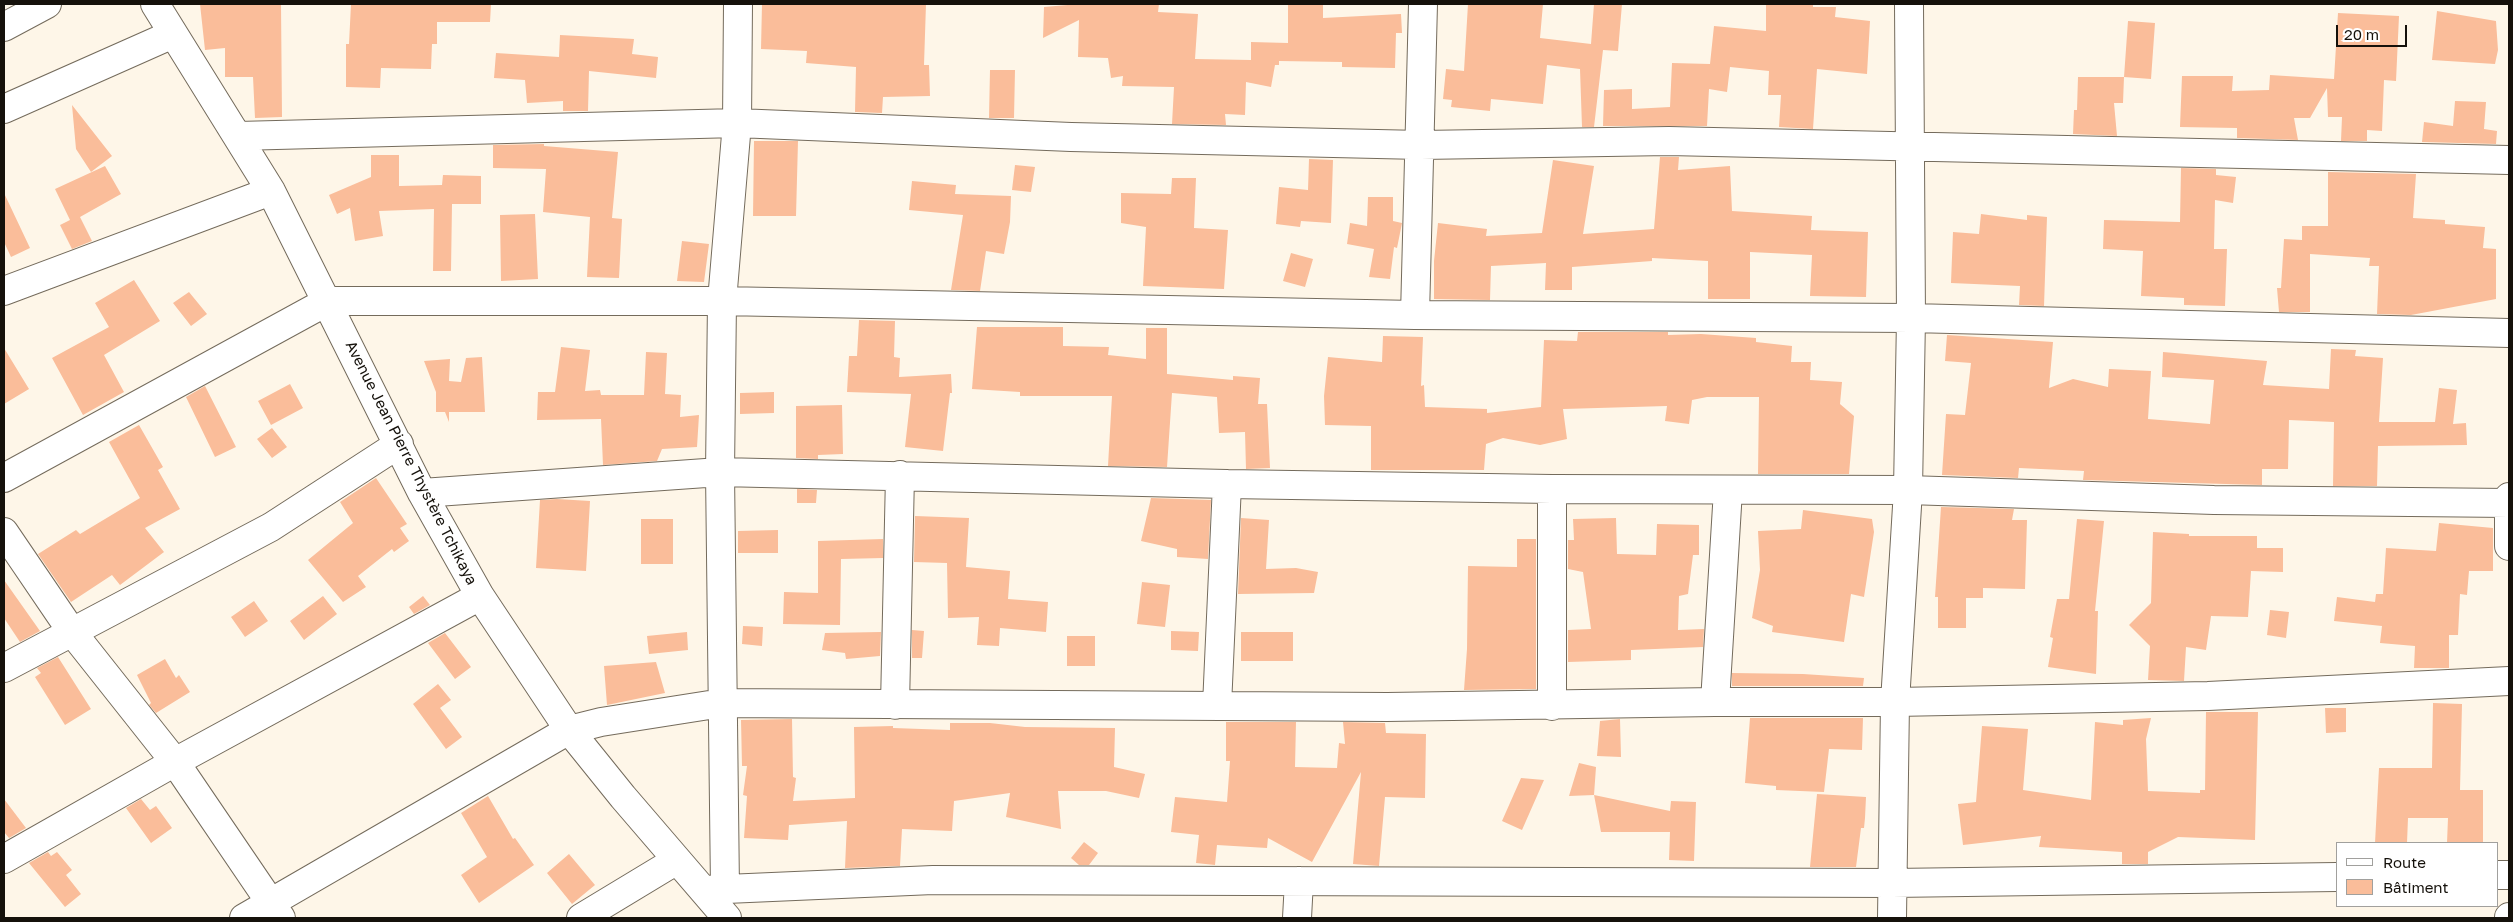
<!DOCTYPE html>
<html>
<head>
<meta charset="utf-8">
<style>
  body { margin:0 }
  #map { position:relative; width:2513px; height:922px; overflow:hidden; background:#fef6e8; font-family:"Golos Text",sans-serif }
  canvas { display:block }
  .frame { position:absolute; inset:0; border:5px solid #15110b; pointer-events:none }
  .legend { position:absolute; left:2336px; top:842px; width:162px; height:65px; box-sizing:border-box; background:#fff; border:1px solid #a1a09d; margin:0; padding:6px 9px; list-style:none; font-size:15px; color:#15110b }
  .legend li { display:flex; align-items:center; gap:10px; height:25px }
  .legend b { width:25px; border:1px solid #a1a09d }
  .scale { position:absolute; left:2336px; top:25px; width:71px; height:22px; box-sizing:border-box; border:2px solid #15110b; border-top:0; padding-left:6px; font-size:15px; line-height:18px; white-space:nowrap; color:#15110b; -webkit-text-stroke:4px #fff; paint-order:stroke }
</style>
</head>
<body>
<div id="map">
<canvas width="2513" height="922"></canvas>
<div class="frame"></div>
<ul class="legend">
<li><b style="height:6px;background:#fff"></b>Route</li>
<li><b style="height:14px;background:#fabd9a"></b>Bâtiment</li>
</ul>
<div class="scale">20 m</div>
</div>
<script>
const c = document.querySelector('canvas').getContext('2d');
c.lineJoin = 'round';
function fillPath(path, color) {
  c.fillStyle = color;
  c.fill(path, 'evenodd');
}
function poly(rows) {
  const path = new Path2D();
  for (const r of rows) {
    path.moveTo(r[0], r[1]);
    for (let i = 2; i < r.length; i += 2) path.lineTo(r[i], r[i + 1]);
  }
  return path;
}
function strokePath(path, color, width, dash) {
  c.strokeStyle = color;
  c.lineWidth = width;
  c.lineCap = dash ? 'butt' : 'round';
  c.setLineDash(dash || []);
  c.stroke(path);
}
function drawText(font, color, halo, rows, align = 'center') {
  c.font = font + ' "Golos Text",sans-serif';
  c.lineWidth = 4;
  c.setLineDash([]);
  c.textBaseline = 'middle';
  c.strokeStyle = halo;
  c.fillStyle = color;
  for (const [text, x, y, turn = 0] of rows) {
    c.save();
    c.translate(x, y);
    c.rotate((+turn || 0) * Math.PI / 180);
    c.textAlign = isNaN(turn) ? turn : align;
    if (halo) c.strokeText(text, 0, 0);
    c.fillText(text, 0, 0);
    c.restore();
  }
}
const building = poly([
  [200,4,281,4,282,117,255,118,253,77,225,77,225,48,205,50],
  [351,4,491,4,490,22,437,22,437,44,432,44,431,69,381,68,380,88,346,87,346,44,349,44],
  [762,4,926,4,924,65,929,65,930,96,883,97,882,113,855,112,856,67,806,63,807,51,761,49],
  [1079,4,1159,4,1158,12,1198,14,1195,59,1251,60,1251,42,1288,43,1288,4,1323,4,1323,18,1401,14,1402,33,1396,33,1395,68,1342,67,1342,62,1279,61,1279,65,1275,65,1271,87,1246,82,1245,115,1225,114,1226,125,1172,124,1174,87,1122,86,1123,76,1111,78,1108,58,1078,57,1079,20,1043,38,1044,7],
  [1468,4,1543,4,1540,38,1591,44,1594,4,1622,4,1618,51,1603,50,1594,127,1582,127,1580,69,1547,65,1543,104,1491,99,1490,111,1451,107,1452,100,1443,99,1446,69,1464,71],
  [1766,4,1813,4,1813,7,1836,7,1835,17,1870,21,1867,74,1817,69,1813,129,1779,127,1781,95,1768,95,1769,71,1730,67,1727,92,1709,89,1707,126,1603,126,1604,90,1632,89,1632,109,1670,107,1672,63,1710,64,1714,26,1766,31],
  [2437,11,2496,21,2498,50,2495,64,2432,60],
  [2338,13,2399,16,2396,81,2384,80,2382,131,2367,130,2367,141,2341,141,2342,117,2328,117,2327,88,2310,118,2294,118,2298,140,2237,138,2237,128,2180,127,2182,76,2233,76,2232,91,2269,90,2270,75,2334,79],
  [2128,21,2155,23,2151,79,2124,77],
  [560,35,634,39,632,54,658,57,656,78,589,71,588,111,563,111,563,101,527,103,525,80,494,78,496,53,559,57],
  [990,70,1015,70,1014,118,989,118],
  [2078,77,2124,77,2123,103,2114,103,2117,136,2073,134,2074,110,2077,110],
  [2455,101,2486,102,2484,129,2497,131,2496,144,2422,142,2424,122,2453,126],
  [72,105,112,156,91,172,76,149],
  [754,141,798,141,796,216,753,216],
  [544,144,544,146,618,152,612,218,622,219,619,278,587,277,590,217,543,212,546,169,493,168,493,145],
  [371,155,399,155,399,186,442,185,443,175,481,176,481,204,452,204,451,271,433,271,434,209,379,211,383,236,355,241,350,208,337,214,329,195,371,177],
  [1660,157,1679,157,1678,170,1730,166,1732,211,1812,216,1811,230,1868,232,1866,297,1810,296,1812,255,1750,252,1750,299,1708,299,1708,261,1652,258,1652,261,1572,267,1572,290,1545,290,1546,263,1491,266,1490,300,1434,299,1434,261,1438,223,1487,229,1486,236,1542,233,1553,160,1594,166,1583,234,1654,229],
  [1309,159,1333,160,1331,223,1301,221,1300,227,1276,224,1279,187,1308,190],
  [1015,165,1035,167,1031,192,1012,190],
  [105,166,121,194,80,217,92,241,72,249,60,225,70,220,55,189],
  [2181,168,2216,169,2216,175,2236,177,2233,203,2215,200,2214,249,2227,249,2225,306,2184,305,2184,298,2141,296,2143,251,2103,249,2104,220,2180,222],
  [2328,172,2416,174,2413,218,2445,220,2445,224,2485,227,2483,248,2496,249,2496,299,2411,315,2377,314,2379,266,2369,266,2370,258,2310,254,2310,312,2279,312,2277,288,2281,288,2284,239,2302,240,2302,226,2328,226],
  [1172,178,1196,178,1194,228,1228,230,1224,289,1143,286,1146,227,1121,223,1121,193,1171,194],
  [912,181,956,185,955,194,1011,196,1010,222,1004,254,986,251,980,291,951,290,963,215,909,210],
  [4,193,30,248,11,257,4,242],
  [1368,197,1393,197,1393,221,1402,223,1397,248,1394,247,1390,279,1369,277,1374,249,1347,244,1350,223,1367,226],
  [535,214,538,279,501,281,500,215],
  [1981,214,2027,220,2027,215,2047,217,2044,306,2019,305,2020,286,1951,283,1953,232,1979,234],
  [682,241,709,244,704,282,677,281],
  [1291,253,1313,259,1305,287,1283,281],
  [134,280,160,321,104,355,124,392,83,415,52,358,109,327,95,303],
  [189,292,207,314,191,326,173,303],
  [859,320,895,321,894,357,900,358,899,377,951,374,952,393,950,393,943,451,905,447,911,394,847,392,849,356,857,356],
  [977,327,1063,327,1063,346,1109,347,1108,355,1146,359,1146,328,1167,328,1167,374,1233,380,1233,376,1260,378,1258,404,1267,404,1270,468,1246,469,1245,432,1219,433,1217,397,1172,393,1167,467,1108,466,1112,396,1020,396,1020,392,972,389],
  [1578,332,1668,332,1668,335,1701,334,1756,338,1756,342,1792,346,1791,362,1811,362,1810,380,1842,382,1840,404,1854,416,1849,474,1758,474,1759,397,1707,397,1692,400,1689,424,1665,421,1667,406,1563,409,1567,439,1540,445,1503,438,1486,444,1484,470,1371,470,1371,426,1325,425,1324,396,1328,357,1382,362,1383,336,1423,337,1421,386,1424,385,1425,407,1487,409,1487,413,1541,407,1544,340,1577,341],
  [1947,335,2053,342,2049,388,2073,379,2108,387,2109,369,2151,371,2148,419,2210,424,2214,380,2162,377,2163,352,2267,361,2263,385,2329,389,2331,349,2356,350,2355,356,2383,358,2379,422,2435,422,2439,388,2457,390,2453,424,2466,423,2467,445,2378,446,2377,486,2333,486,2334,422,2289,420,2288,469,2262,469,2262,485,2083,480,2084,471,2019,468,2018,478,1942,475,1946,414,1965,415,1971,363,1945,361],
  [561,347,590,350,585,391,600,390,601,395,644,395,646,352,667,353,665,394,681,395,680,417,699,415,697,447,662,449,657,461,603,465,601,419,537,420,538,392,555,392],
  [4,348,29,389,4,404],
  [482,357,485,412,449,412,449,422,445,412,436,412,436,392,424,361,450,359,449,381,461,382,466,358],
  [290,384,303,408,271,425,258,401],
  [205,386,236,447,215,457,186,397],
  [774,392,774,413,740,414,740,393],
  [842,405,843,454,818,455,818,459,796,458,796,406],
  [139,425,163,467,158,470,180,509,145,528,164,552,120,585,112,575,71,602,38,554,76,530,80,534,140,498,109,442],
  [272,428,287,447,272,458,257,439],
  [376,478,407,524,400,528,409,541,394,552,392,549,358,576,366,587,343,602,308,560,353,523,340,502],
  [797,489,817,490,816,503,797,503],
  [1151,498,1211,500,1208,559,1177,557,1177,549,1141,541],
  [557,499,590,501,586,571,536,568,540,500],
  [1941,507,2014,509,2012,520,2027,520,2025,589,1983,588,1983,598,1966,598,1966,628,1938,628,1938,597,1935,597],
  [1803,510,1872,519,1874,532,1864,597,1851,594,1844,642,1772,632,1773,626,1752,618,1760,570,1758,531,1801,529],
  [915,516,969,518,966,567,1010,571,1008,599,1048,602,1046,632,1000,628,999,646,977,645,979,617,948,618,947,563,914,562],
  [1241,518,1269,520,1266,569,1296,568,1318,572,1314,593,1238,594],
  [1616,518,1617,554,1656,555,1657,524,1699,525,1699,555,1693,555,1688,594,1679,596,1678,630,1704,629,1703,647,1631,650,1631,660,1568,662,1568,630,1591,629,1583,572,1568,569,1568,540,1574,540,1573,519],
  [641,519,673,519,673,564,641,564],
  [2077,519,2104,521,2095,611,2098,611,2096,674,2048,667,2053,638,2050,637,2057,599,2069,599],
  [2439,523,2493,528,2493,571,2469,571,2467,595,2460,594,2458,635,2449,635,2449,668,2414,668,2415,646,2380,643,2382,626,2334,621,2337,597,2375,602,2376,594,2383,594,2386,548,2436,551],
  [778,530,778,553,738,553,738,531],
  [2153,532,2189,534,2189,536,2257,536,2257,548,2283,548,2283,572,2251,571,2248,617,2211,616,2206,650,2186,647,2184,681,2148,680,2150,646,2129,625,2151,603],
  [883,539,883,558,841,559,840,625,783,624,784,592,818,593,818,541],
  [1517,539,1536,539,1536,689,1464,690,1467,649,1468,566,1517,567],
  [4,580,40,631,20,642,4,618],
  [1142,582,1170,585,1165,627,1137,624],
  [323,596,337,614,304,640,290,621],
  [423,596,430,605,414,614,409,607],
  [254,601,268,621,245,637,231,617],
  [2270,610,2289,612,2286,638,2267,635],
  [743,626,763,627,762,646,742,644],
  [912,630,924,631,922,658,912,658],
  [1171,631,1199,632,1198,651,1171,650],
  [687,632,688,650,649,654,647,636],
  [881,632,880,656,846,659,845,653,822,650,825,633],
  [1241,632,1293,632,1293,661,1241,661],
  [445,633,471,667,455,679,428,643],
  [1067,636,1095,636,1095,666,1067,666],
  [58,657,91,709,65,725,35,677,41,673,37,668],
  [165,659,176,678,179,675,190,692,156,713,149,705,151,703,137,675],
  [656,662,665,693,607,705,604,666],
  [1732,673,1803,674,1864,678,1863,686,1732,686],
  [438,684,451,700,440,708,462,737,446,749,413,704],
  [2433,703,2462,704,2460,790,2483,790,2483,843,2447,843,2448,818,2408,818,2407,843,2375,843,2379,768,2432,768],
  [2325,708,2346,708,2346,732,2326,733],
  [2206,712,2258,712,2255,840,2178,837,2148,852,2148,864,2122,864,2122,852,2039,847,2041,836,1963,845,1958,804,1976,802,1982,726,2028,729,2023,790,2091,800,2095,722,2123,725,2123,720,2151,718,2146,739,2148,791,2200,793,2200,790,2205,790],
  [1750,718,1863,718,1862,750,1829,749,1824,792,1776,790,1776,786,1745,783],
  [792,719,793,777,796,778,793,801,855,798,854,727,893,726,893,728,950,730,950,723,990,723,1025,727,1115,728,1114,767,1145,774,1139,798,1106,791,1058,791,1061,829,1006,817,1010,793,954,801,952,831,902,829,900,866,845,868,847,821,789,825,788,840,744,838,747,796,743,795,747,766,742,766,741,720],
  [1620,719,1621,757,1597,756,1600,721],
  [1226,722,1296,722,1295,767,1337,768,1339,743,1345,744,1343,722,1385,723,1386,733,1426,734,1425,798,1385,797,1379,866,1353,864,1361,772,1312,862,1268,838,1267,848,1217,845,1215,865,1196,863,1199,835,1171,832,1175,797,1227,802,1230,761,1226,761],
  [1579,763,1596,767,1594,795,1569,796],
  [1521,778,1544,780,1522,830,1502,821],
  [1817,794,1866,797,1865,818,1864,828,1861,828,1856,867,1810,867],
  [1594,795,1670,811,1671,801,1696,802,1694,861,1669,860,1670,832,1601,832],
  [488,796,513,839,515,838,534,865,479,903,461,875,487,857,461,813],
  [4,799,26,828,9,838,4,832],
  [141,799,150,810,156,806,172,828,151,843,126,808],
  [1084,842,1098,853,1089,865,1079,865,1071,858],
  [48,852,51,856,57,852,72,870,66,875,81,894,65,907,29,863],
  [569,854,595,885,572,904,547,873]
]);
const minor = poly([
  [155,4,271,191,422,493,480,596,569,730,623,797,727,918],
  [4,27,47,4],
  [4,109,173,34],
  [238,136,737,123,1071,137,1421,145,1669,141,2509,160],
  [4,291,271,191],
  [1415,315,1423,4],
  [4,478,328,301,722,301,1415,315,1911,318,2509,333],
  [422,493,720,472,1227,484,1552,489,1908,490,2214,500,2509,503],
  [2509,497,2509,546],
  [4,532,72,632,175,762,281,918],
  [4,668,271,527,399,444],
  [1715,702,1728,490],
  [895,705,900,475],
  [1217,706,1227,484],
  [1552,706,1552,489],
  [4,859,175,762,480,596],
  [2497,875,2509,875],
  [725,889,720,472,722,301,737,123,738,4],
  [703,890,933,880,1892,883,2337,877],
  [244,918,569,730,601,722,722,703,1387,707,1715,702,1895,702,2208,696,2509,681],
  [581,918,677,860],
  [1297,918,1299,881],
  [1892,918,1895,702,1908,490,1911,318,1909,4],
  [2509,918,2509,917]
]);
const streetNames = [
  ["Avenue Jean Pierre Thystère Tchikaya",411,463,63]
];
fillPath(building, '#fabd9a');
strokePath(minor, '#746b5c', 30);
strokePath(minor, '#fff', 28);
drawText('15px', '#15110b', '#fff', streetNames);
</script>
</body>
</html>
